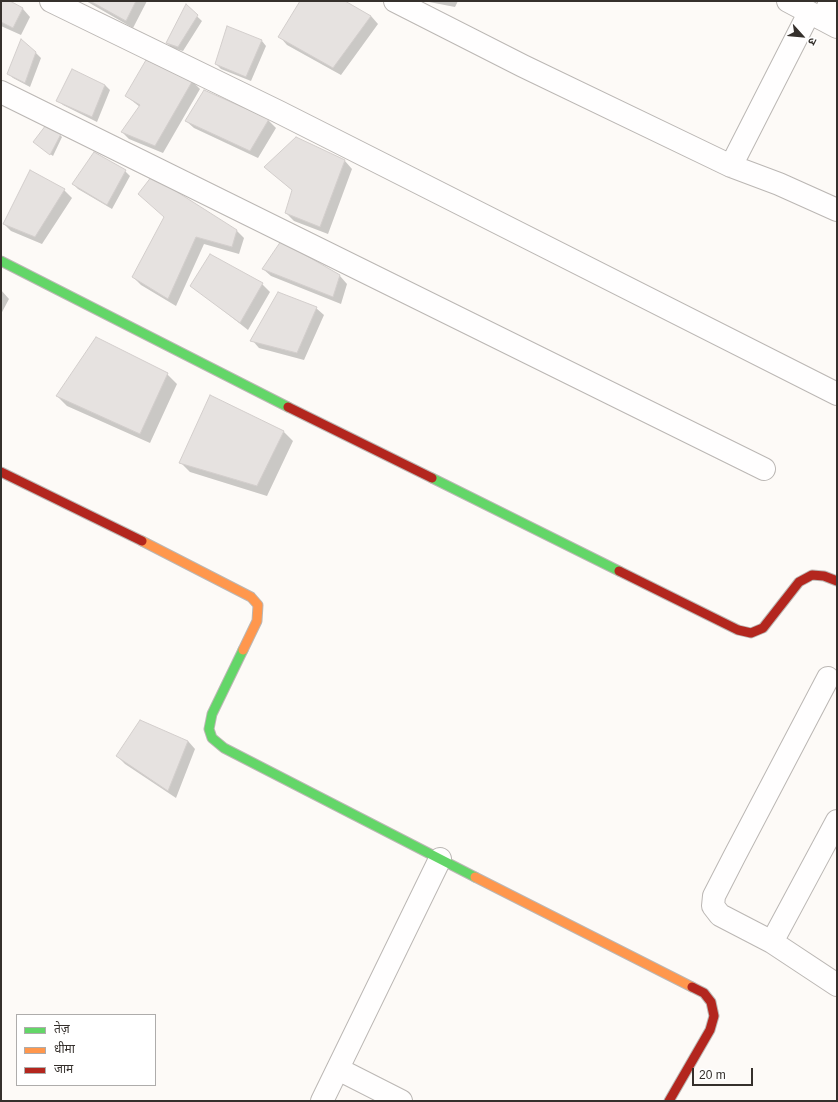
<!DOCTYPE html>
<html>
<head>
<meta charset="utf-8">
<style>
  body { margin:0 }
  #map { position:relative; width:838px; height:1102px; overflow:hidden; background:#fdfaf7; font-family:Arial,"Noto Sans Devanagari",sans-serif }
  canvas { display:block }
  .frame { position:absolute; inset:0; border:2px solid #35302c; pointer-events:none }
  .legend { position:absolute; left:16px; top:1014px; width:140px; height:72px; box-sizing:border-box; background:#fff; border:1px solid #aeacab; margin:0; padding:5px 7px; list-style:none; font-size:12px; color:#35302c }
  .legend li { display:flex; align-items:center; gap:8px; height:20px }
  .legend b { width:20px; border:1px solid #aeacab }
  .north { position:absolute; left:782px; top:16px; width:40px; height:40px; -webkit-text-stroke:3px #fff; paint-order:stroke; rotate:117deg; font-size:11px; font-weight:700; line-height:16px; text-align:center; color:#35302c }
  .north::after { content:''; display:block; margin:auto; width:14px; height:18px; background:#35302c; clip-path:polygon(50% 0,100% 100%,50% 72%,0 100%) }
  .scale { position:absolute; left:692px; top:1068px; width:61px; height:18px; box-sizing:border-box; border:2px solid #35302c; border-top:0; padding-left:5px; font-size:12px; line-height:14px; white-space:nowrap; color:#35302c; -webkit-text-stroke:3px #fff; paint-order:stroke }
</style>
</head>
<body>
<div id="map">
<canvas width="838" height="1102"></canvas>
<div class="frame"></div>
<ul class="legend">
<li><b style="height:5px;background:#63d668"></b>तेज़</li>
<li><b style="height:5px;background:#ff974d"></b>धीमा</li>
<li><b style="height:5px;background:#b3261e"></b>जाम</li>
</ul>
<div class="north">उ</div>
<div class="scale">20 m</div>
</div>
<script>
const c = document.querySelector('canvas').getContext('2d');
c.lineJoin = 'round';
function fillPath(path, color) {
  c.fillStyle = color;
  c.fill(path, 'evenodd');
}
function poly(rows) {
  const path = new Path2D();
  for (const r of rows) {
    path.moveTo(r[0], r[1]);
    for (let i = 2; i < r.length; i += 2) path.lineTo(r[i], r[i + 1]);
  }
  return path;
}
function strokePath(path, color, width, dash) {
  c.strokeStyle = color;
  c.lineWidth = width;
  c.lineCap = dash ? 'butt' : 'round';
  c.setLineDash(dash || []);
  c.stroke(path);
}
const shadow = poly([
  [1,1,8,1,23,9,30,17,21,35,1,26],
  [86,1,147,1,133,28],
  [301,1,343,1,371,16,378,24,341,75,287,45,280,37],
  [424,1,458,1,455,7],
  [186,6,202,21,183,51,172,48,167,43],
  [262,41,266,46,251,81,221,69,216,64],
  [36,53,41,58,30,87,13,78,8,73],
  [192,81,200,89,163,153,129,139,122,132,140,107,126,96],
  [105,85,110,90,97,122,63,105,58,100],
  [268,120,276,128,258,158,194,128,186,121],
  [60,135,62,137,53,156,36,144],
  [296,138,345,161,352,169,328,234,294,221,286,213,293,191,273,174],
  [125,171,130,176,112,209,78,189,73,184],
  [30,172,64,190,72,198,42,244,11,231,4,224],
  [165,217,236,230,244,238,239,254,204,244,176,306,141,285,133,277],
  [263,269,340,276,347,284,341,304,271,276],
  [262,284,270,292,248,330,192,286],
  [1,290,9,299,1,314],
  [316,308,324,315,304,360,259,348,252,340],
  [167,374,177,384,150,443,67,406,57,396],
  [283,431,293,441,267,496,190,472,180,462],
  [188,741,195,749,176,798,125,764,117,756]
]);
const building = poly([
  [1,1,10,1,23,8,13,28,1,22,1,1],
  [90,1,136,1,126,21,90,1],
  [300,1,345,1,371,16,333,68,278,37,300,1],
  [186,4,198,15,178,47,166,43,186,4],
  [227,26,262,40,246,77,215,64,227,26],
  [21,39,36,52,25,83,7,74,21,39],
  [146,60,193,80,155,146,121,132,140,105,125,96,146,60],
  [72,69,105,85,92,117,56,101,72,69],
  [204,90,269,119,250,151,185,121,204,90],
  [46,125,61,134,50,155,33,142,46,125],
  [296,137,345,160,320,227,285,213,292,190,264,167,296,137],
  [94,152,126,170,107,205,72,184,94,152],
  [30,170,65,189,35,237,3,224,30,170],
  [152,176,237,230,232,247,196,237,168,299,132,277,164,217,138,194,152,176],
  [281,241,340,275,333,297,262,269,281,241],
  [210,254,263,283,240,323,190,286,210,254],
  [278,292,317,307,297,353,250,341,278,292],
  [96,337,168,373,140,434,56,396,96,337],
  [210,395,284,431,257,486,179,463,210,395],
  [140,720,188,741,168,791,116,756,140,720]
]);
const street = poly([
  [51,1,279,112,837,394],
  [395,1,523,66,731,166,779,184,837,210],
  [788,1,837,27],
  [822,19,831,1],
  [1,92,764,469],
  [731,166,809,13],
  [828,678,734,857,714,896,713,906,720,915,772,942,837,985],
  [772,942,837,821],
  [338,1069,401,1101],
  [322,1101,440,859]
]);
const fast = poly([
  [1,261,288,407],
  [432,478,619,571],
  [243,650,212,714,209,729,212,738,224,748,475,877]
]);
const slow = poly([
  [142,541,251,597,258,605,257,621,243,650],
  [475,877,692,987]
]);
const jam = poly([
  [288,407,432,478],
  [1,472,142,541],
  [619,571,738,630,751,633,763,628,799,582,812,575,824,576,837,581],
  [669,1101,710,1030,714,1016,711,1002,704,993,692,987]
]);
fillPath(shadow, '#0003');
fillPath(building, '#e6e2e0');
strokePath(building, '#d3cecc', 1);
strokePath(street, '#bbb7b4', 24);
strokePath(fast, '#bbb7b4', 11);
strokePath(slow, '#bbb7b4', 11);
strokePath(jam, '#bbb7b4', 11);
strokePath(street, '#fffefe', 22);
strokePath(fast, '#63d668', 9);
strokePath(slow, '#ff974d', 9);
strokePath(jam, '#b3261e', 9);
</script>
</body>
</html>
